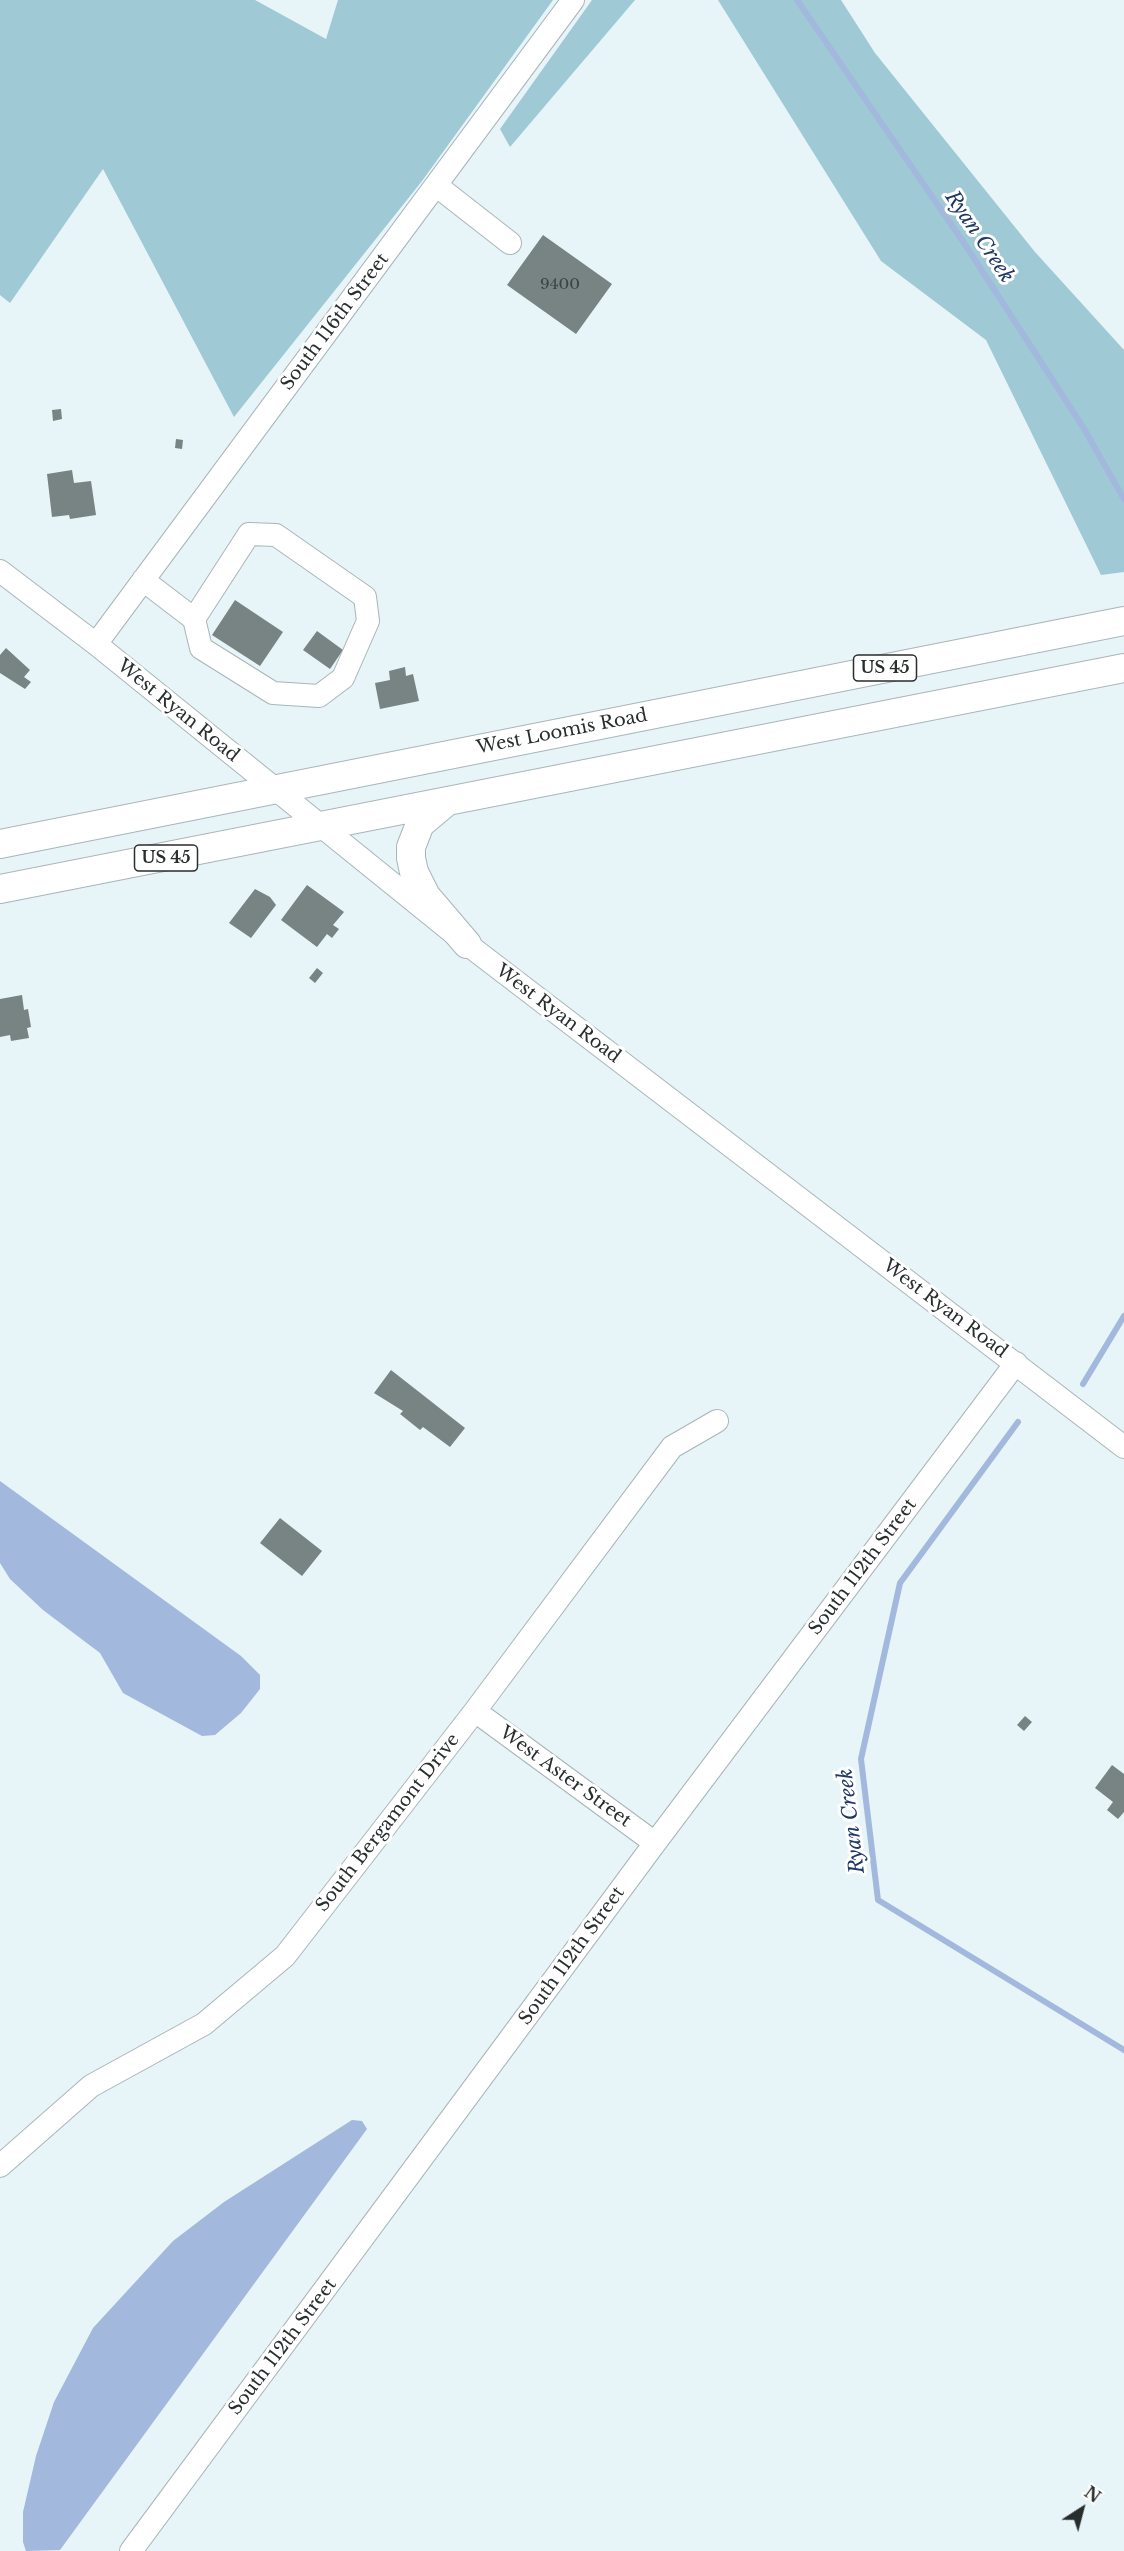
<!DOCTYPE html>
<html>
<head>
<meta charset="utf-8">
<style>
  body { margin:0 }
  #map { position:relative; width:1124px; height:2551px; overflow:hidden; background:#e7f4f8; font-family:"Libre Baskerville",serif }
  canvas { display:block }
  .north { position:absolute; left:1052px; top:2479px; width:60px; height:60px; -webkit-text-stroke:4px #fff; paint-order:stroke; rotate:36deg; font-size:16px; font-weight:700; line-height:24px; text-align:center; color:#282d2e }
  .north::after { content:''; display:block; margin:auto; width:21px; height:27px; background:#282d2e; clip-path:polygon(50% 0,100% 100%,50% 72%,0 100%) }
</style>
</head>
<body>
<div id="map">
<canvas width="1124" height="2551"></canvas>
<div class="north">N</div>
</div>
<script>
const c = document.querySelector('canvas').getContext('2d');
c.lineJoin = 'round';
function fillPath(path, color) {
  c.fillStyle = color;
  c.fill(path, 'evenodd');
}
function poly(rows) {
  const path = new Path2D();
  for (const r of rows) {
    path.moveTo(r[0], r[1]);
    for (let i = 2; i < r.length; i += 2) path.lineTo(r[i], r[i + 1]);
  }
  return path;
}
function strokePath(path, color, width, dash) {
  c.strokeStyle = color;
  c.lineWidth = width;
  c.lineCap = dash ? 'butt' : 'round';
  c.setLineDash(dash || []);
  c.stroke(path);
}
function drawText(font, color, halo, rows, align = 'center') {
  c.font = font + ' "Libre Baskerville",serif';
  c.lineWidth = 6;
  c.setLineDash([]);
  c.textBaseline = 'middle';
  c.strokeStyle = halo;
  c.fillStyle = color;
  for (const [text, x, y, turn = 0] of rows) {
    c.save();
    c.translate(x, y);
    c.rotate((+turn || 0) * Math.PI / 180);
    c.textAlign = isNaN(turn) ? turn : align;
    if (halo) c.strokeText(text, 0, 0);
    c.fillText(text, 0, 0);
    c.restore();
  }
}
const green = poly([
  [0,0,255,0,326,39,338,0,553,0,422,181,234,417,103,169,10,303,0,295],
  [592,0,635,0,510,147,500,129],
  [718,0,841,0,875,53,1035,252,1124,350,1124,572,1101,575,986,340,881,261]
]);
const water = poly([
  [0,1481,241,1656,260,1675,260,1689,241,1713,215,1735,202,1736,123,1693,100,1653,43,1610,10,1579,0,1563],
  [352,2120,362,2121,367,2129,60,2550,26,2551,23,2542,23,2512,36,2456,54,2402,93,2328,173,2241,224,2202]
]);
const stream = poly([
  [797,0,966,246,1083,427,1124,499],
  [1083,1384,1124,1316],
  [1018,1422,900,1583,861,1759,878,1900,1124,2050]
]);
const building = poly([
  [543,235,612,284,576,334,507,285],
  [61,409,62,419,53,421,52,410],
  [176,439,183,440,182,449,175,448],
  [72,470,74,483,91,481,96,515,70,519,69,515,52,517,47,474],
  [235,600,283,632,260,666,212,635],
  [317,631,343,650,330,669,303,650],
  [6,648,30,670,24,677,31,682,25,689,0,673,0,655],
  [405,667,406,676,413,674,419,701,380,709,375,683,390,680,389,671],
  [307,885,344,912,333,925,339,929,332,938,327,934,317,947,281,920],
  [255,889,270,897,276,905,251,938,229,923],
  [317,968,323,973,315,983,309,978],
  [22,995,24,1010,28,1009,31,1027,27,1028,29,1038,11,1041,10,1035,0,1037,0,999],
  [391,1370,465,1428,450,1447,423,1427,420,1430,400,1414,403,1411,374,1393],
  [280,1518,322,1551,302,1576,260,1543],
  [1025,1716,1032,1722,1024,1731,1017,1725],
  [1112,1765,1124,1774,1124,1812,1118,1819,1107,1810,1113,1802,1095,1788]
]);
const minor = poly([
  [437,186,510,243],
  [0,571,96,644,467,944,1124,1447],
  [143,580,194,619,201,648,273,693,319,696,343,678,368,621,365,597,276,535,249,534,194,619],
  [96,644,573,0],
  [475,1711,655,1843],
  [0,2166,91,2086,204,2024,285,1956,475,1711,672,1447,717,1421],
  [131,2551,655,1843,1016,1363]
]);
const major = poly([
  [444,804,420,824,411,847,411,858,414,872,426,896,467,944],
  [0,844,1124,621],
  [0,889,1124,668]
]);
const numberNames = [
  ["9400",560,285]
];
const shields = [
  [885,668,63],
  [166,858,63]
];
const shieldNames = [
  ["US 45",885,668],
  ["US 45",166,858]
];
const streetNames = [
  ["South 116th Street",335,322,-53],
  ["West Ryan Road",178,711,39],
  ["West Loomis Road",562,732,-11],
  ["West Ryan Road",558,1014,37],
  ["West Ryan Road",945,1309,37],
  ["South 112th Street",863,1567,-53],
  ["West Aster Street",565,1777,36],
  ["South Bergamont Drive",388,1823,-52],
  ["South 112th Street",572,1956,-54],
  ["South 112th Street",283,2347,-53]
];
const waterNames = [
  ["Ryan Creek",979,237,56],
  ["Ryan Creek",852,1821,-97]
];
fillPath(green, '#9ec9d5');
fillPath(water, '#a2b8dd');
strokePath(stream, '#a2b8dd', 6);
fillPath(building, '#778483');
strokePath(minor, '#a9b5b9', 24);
strokePath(major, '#a9b5b9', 30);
strokePath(minor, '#fff', 22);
strokePath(major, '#fff', 28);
drawText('15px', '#3c4343', null, numberNames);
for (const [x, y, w] of shields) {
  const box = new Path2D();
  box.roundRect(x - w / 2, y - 13, w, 26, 4.5);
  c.fillStyle = '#fff';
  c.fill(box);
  strokePath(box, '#282d2e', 1.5);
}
drawText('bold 16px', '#282d2e', null, shieldNames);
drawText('18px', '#282d2e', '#fff', streetNames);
drawText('italic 20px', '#1e3867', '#fff', waterNames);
</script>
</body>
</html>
